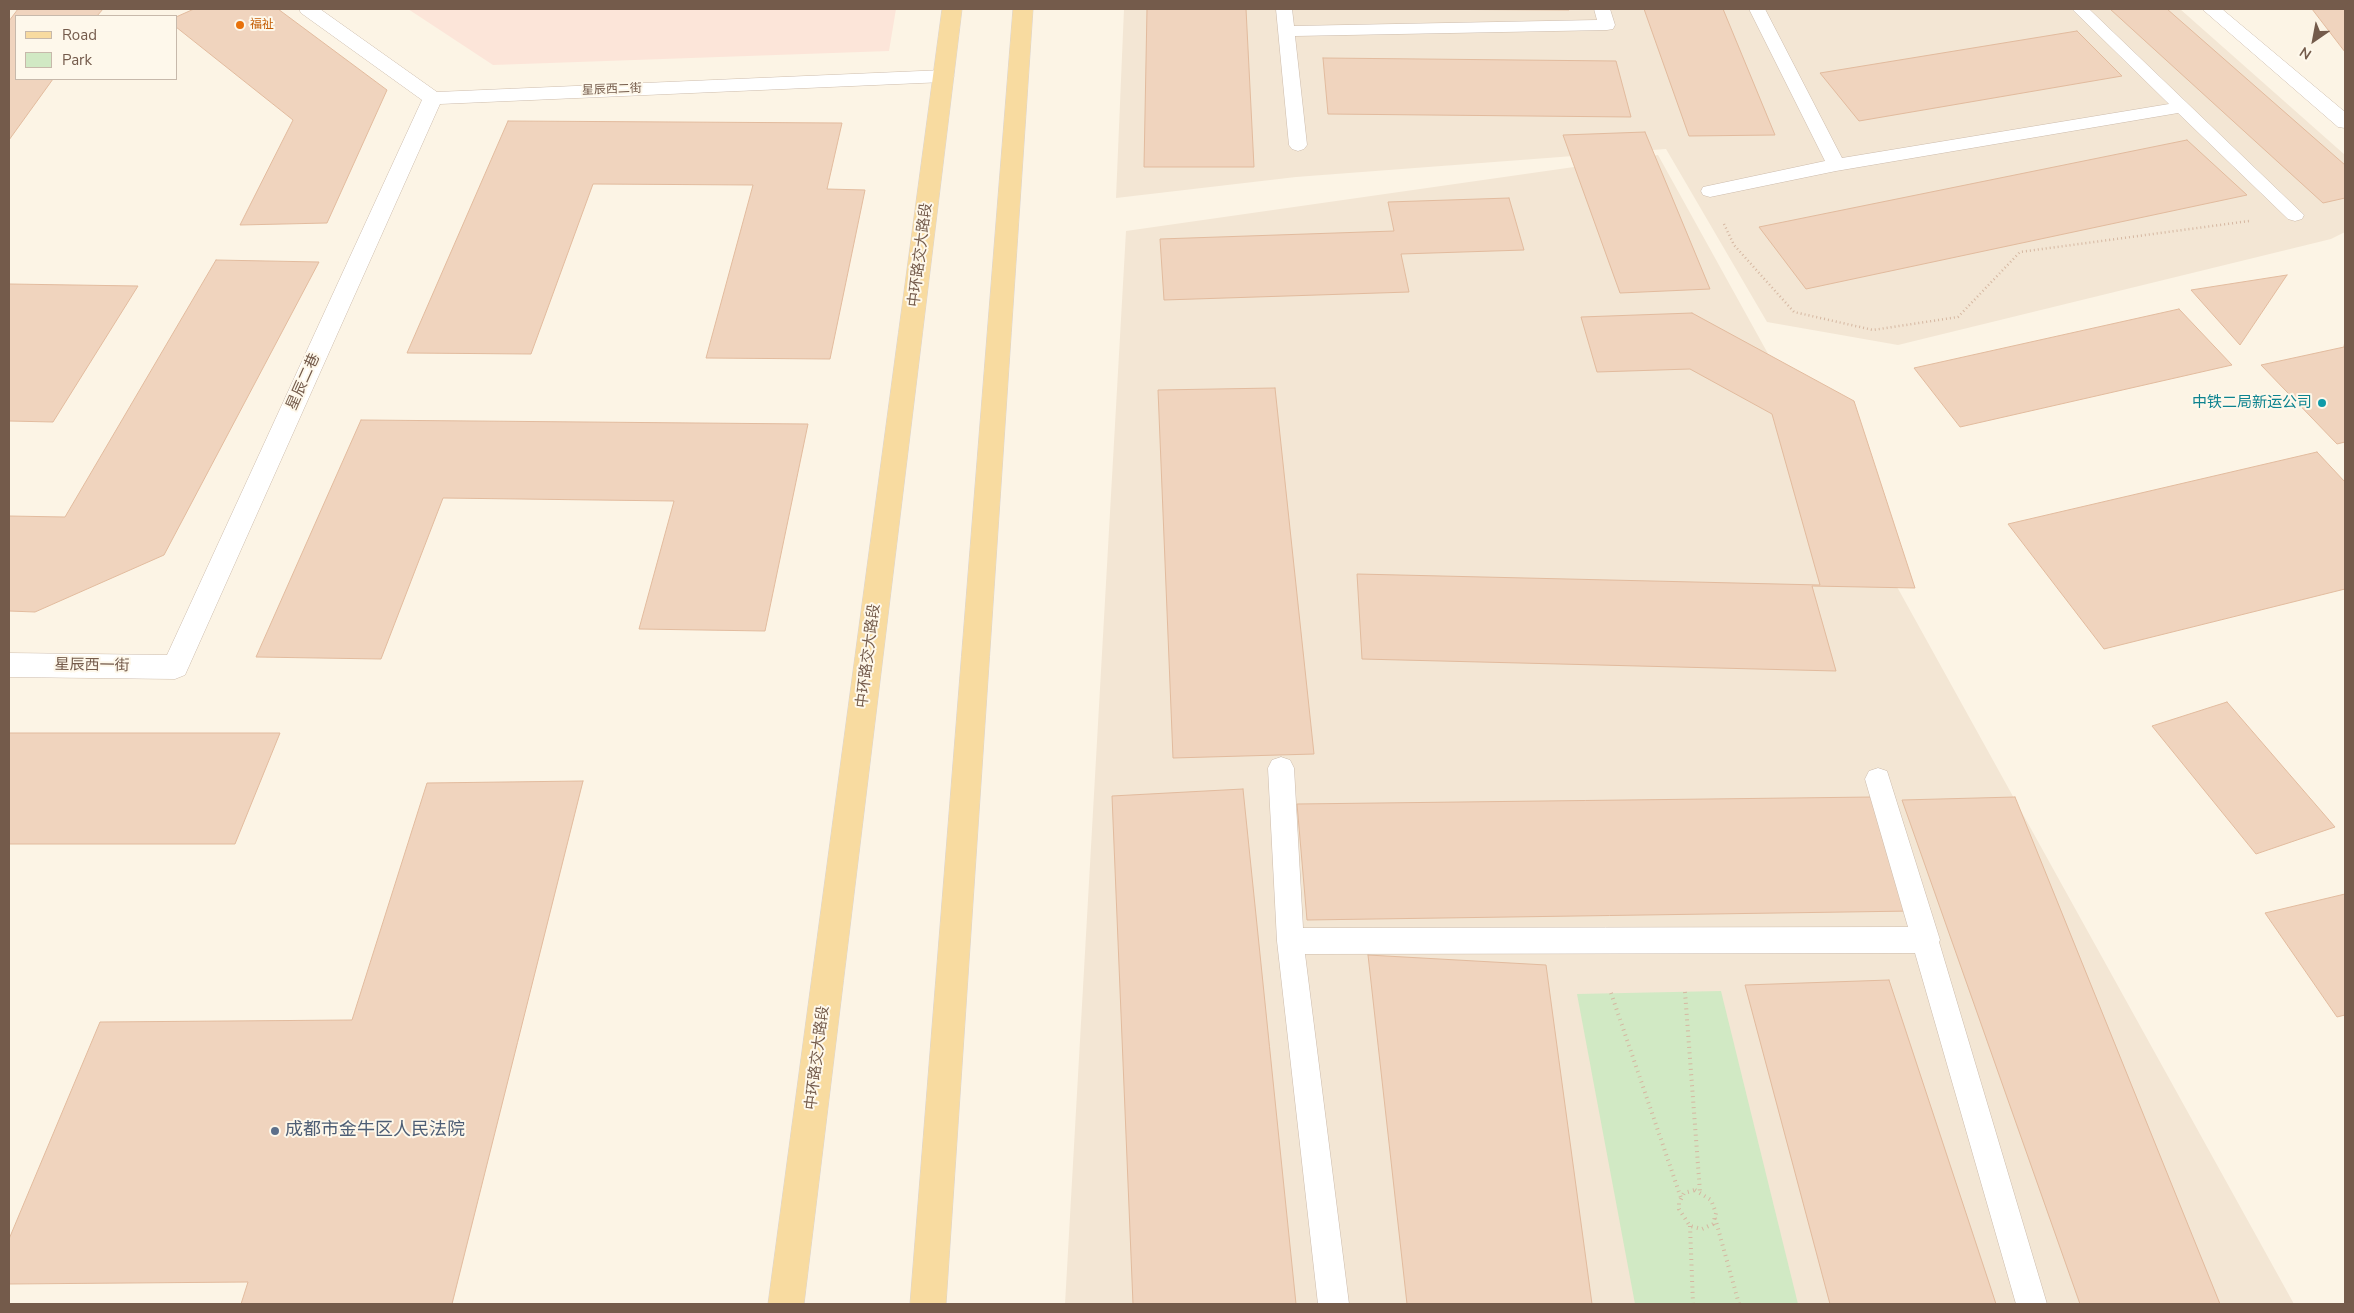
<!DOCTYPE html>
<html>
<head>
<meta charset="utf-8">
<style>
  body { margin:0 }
  #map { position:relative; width:2354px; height:1313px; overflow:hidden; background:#fcf4e5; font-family:"Nunito Sans",sans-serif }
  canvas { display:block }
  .frame { position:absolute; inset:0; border:10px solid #745b4b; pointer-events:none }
  .legend { position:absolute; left:15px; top:15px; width:162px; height:65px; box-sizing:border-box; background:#fef8eb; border:1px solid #c7b9ab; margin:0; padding:6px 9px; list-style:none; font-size:15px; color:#745b4b }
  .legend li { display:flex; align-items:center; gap:10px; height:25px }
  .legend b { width:25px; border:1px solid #c7b9ab }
  .north { position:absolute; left:2289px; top:15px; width:50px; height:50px; -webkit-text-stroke:4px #fef8eb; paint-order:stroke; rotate:213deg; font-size:14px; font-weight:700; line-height:20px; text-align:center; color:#745b4b }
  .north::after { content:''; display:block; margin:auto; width:18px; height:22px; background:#745b4b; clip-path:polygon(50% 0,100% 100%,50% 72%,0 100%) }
</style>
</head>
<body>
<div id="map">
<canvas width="2354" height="1313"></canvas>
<div class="frame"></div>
<ul class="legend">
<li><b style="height:6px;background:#f8dba0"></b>Road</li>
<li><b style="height:14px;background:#d1e9c4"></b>Park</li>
</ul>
<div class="north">N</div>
</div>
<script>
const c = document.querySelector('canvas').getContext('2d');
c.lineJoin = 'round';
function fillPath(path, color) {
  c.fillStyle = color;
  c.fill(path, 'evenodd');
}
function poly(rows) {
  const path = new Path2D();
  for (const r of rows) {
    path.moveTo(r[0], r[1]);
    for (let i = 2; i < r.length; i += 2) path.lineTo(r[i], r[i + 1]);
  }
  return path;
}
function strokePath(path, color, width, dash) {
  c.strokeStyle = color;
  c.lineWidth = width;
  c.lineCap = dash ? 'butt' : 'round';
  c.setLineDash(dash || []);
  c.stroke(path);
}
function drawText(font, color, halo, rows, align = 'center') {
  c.font = font + ' "Nunito Sans","Noto Sans SC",sans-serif';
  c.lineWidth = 4;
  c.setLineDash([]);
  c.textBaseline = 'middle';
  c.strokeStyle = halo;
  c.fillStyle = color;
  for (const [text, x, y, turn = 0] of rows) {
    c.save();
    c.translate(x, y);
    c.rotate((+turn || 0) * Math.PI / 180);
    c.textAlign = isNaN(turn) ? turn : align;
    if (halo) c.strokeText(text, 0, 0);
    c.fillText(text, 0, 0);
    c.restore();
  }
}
const residential = poly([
  [1124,9,2180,9,2345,155,2345,232,2331,239,1898,345,1767,322,1666,149,1296,177,1116,198],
  [1658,155,2294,1304,1065,1304,1126,231]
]);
const commercial = poly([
  [408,9,896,9,889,51,493,65]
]);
const green = poly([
  [1721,991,1798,1304,1635,1304,1577,994]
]);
const building = poly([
  [18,9,103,9,97,16,16,16,16,79,53,79,9,140,9,21,18,9],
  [194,9,278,9,387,90,327,223,240,225,293,120,176,27,176,17,194,9],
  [1147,9,1246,9,1254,167,1144,167,1147,9],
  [1369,9,1569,9,1569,10,1369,9],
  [1644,9,1723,9,1775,135,1689,136,1644,9],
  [2110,9,2167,9,2345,165,2345,198,2323,203,2110,9],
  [2312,9,2345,9,2345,52,2312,9],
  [2077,31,2122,76,1859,121,1820,73,2077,31],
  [1323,58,1616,61,1631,117,1328,114,1323,58],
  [508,121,842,123,827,189,865,190,830,359,706,358,753,185,593,184,531,354,407,353,508,121],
  [1645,132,1710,289,1620,293,1563,135,1645,132],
  [2187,140,2247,195,1806,289,1759,227,2187,140],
  [1509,198,1524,250,1401,254,1409,292,1164,300,1160,239,1394,231,1388,202,1509,198],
  [216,260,319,262,164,555,35,612,9,611,9,516,65,517,216,260],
  [2287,275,2240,345,2191,290,2287,275],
  [9,284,138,286,53,422,9,421,9,284],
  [2179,309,2232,365,1960,427,1914,368,2179,309],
  [1692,313,1854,401,1915,588,1812,586,1836,671,1362,659,1357,574,1820,585,1772,414,1690,369,1597,372,1581,317,1692,313],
  [2345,340,2345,442,2337,444,2261,365,2344,347,2345,340],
  [1275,388,1314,754,1173,758,1158,390,1275,388],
  [361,420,808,424,765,631,639,629,674,501,443,498,381,659,256,657,361,420],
  [2317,452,2345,482,2345,589,2104,649,2008,524,2317,452],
  [2227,702,2335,827,2256,854,2152,726,2227,702],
  [9,733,280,733,235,844,9,844,9,733],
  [583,781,452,1304,241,1304,248,1282,9,1284,9,1239,100,1022,352,1020,427,783,583,781],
  [1243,789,1296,1304,1133,1304,1112,796,1243,789],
  [1874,797,1912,911,1307,920,1297,804,1874,797],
  [2015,797,2220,1304,2080,1304,1902,800,2015,797],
  [2345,894,2345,1015,2337,1017,2265,913,2345,894],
  [1368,955,1546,965,1592,1304,1407,1304,1368,955],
  [1889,980,1996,1304,1830,1304,1745,985,1889,980]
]);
const pathFar1 = poly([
  [1724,224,1734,245,1794,312,1873,330,1958,317,2020,252,2249,221]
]);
const path = poly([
  [1685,992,1700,1192],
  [1611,993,1681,1198],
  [1695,1190,1711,1200,1716,1213,1713,1224,1702,1229,1690,1226,1679,1209,1679,1203,1684,1193,1695,1190],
  [1715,1218,1739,1304],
  [1690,1226,1693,1304]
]);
const service = poly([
  [1276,9,1292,9,1294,26,1597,20,1594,9,1610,9,1615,25,1613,29,1607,30,1295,36,1307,145,1304,149,1298,151,1292,149,1289,145,1276,9],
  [1749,9,1765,9,1842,158,2169,104,2072,9,2089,9,2304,215,2302,219,2295,221,2288,219,2178,113,1836,171,1710,197,1703,195,1701,191,1703,187,1825,161,1749,9],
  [1281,757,1290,760,1294,768,1303,928,1908,927,1865,779,1869,771,1878,768,1887,771,1940,940,1939,942,2047,1304,2016,1304,1915,953,1305,954,1349,1304,1318,1304,1277,941,1268,768,1272,760,1281,757]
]);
const minor = poly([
  [299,9,320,9,437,92,944,70,951,72,954,76,951,80,944,82,440,104,185,675,175,679,9,677,9,653,167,655,422,100,301,13,299,9],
  [2202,9,2222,9,2345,112,2345,128,2338,127,2202,9]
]);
const primary = poly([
  [942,9,962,9,804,1304,768,1304,942,9],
  [1013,9,1033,9,946,1304,910,1304,1013,9]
]);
const markers = [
  [240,25,5,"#e8710a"],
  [2322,403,5,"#0f9aa8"],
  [275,1131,5,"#5c6f8a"]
];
const farFoodnames = [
  ["福祉",250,25]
];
const farStreetnames = [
  ["星辰西二街",612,90,-2]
];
const streetNames = [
  ["中环路交大路段",921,255,-83],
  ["星辰二巷",304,382,-66],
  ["中环路交大路段",869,656,-83],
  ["星辰西一街",92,666,1],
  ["中环路交大路段",818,1058,-83]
];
const cultureNames = [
  ["中铁二局新运公司",2312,403]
];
const nearServicenames = [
  ["成都市金牛区人民法院",285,1131]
];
fillPath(residential, '#f3e6d4');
fillPath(commercial, '#fce5d9');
fillPath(green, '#d1e9c4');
fillPath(building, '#f0d4be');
strokePath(building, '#e2bb9e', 1);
strokePath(service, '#cdbcac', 1);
strokePath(minor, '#cdbcac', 1);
strokePath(primary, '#dbd4d0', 1);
strokePath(pathFar1, '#d5b7a1', 2.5, [1, 3]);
strokePath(path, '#d5b7a1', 4, [1, 4.5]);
fillPath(service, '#fff');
fillPath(minor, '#fff');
fillPath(primary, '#f8dba0');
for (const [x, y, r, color] of markers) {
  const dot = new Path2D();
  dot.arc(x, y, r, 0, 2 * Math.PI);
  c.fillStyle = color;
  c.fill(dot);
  strokePath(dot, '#fef8eb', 2);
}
drawText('12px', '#c56008', '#fef8eb', farFoodnames, 'left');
drawText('12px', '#745b4b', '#fef8eb', farStreetnames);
drawText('15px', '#745b4b', '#fef8eb', streetNames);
drawText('15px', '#0d838f', '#fef8eb', cultureNames, 'right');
drawText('18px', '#4e5e75', '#fef8eb', nearServicenames, 'left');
</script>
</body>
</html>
